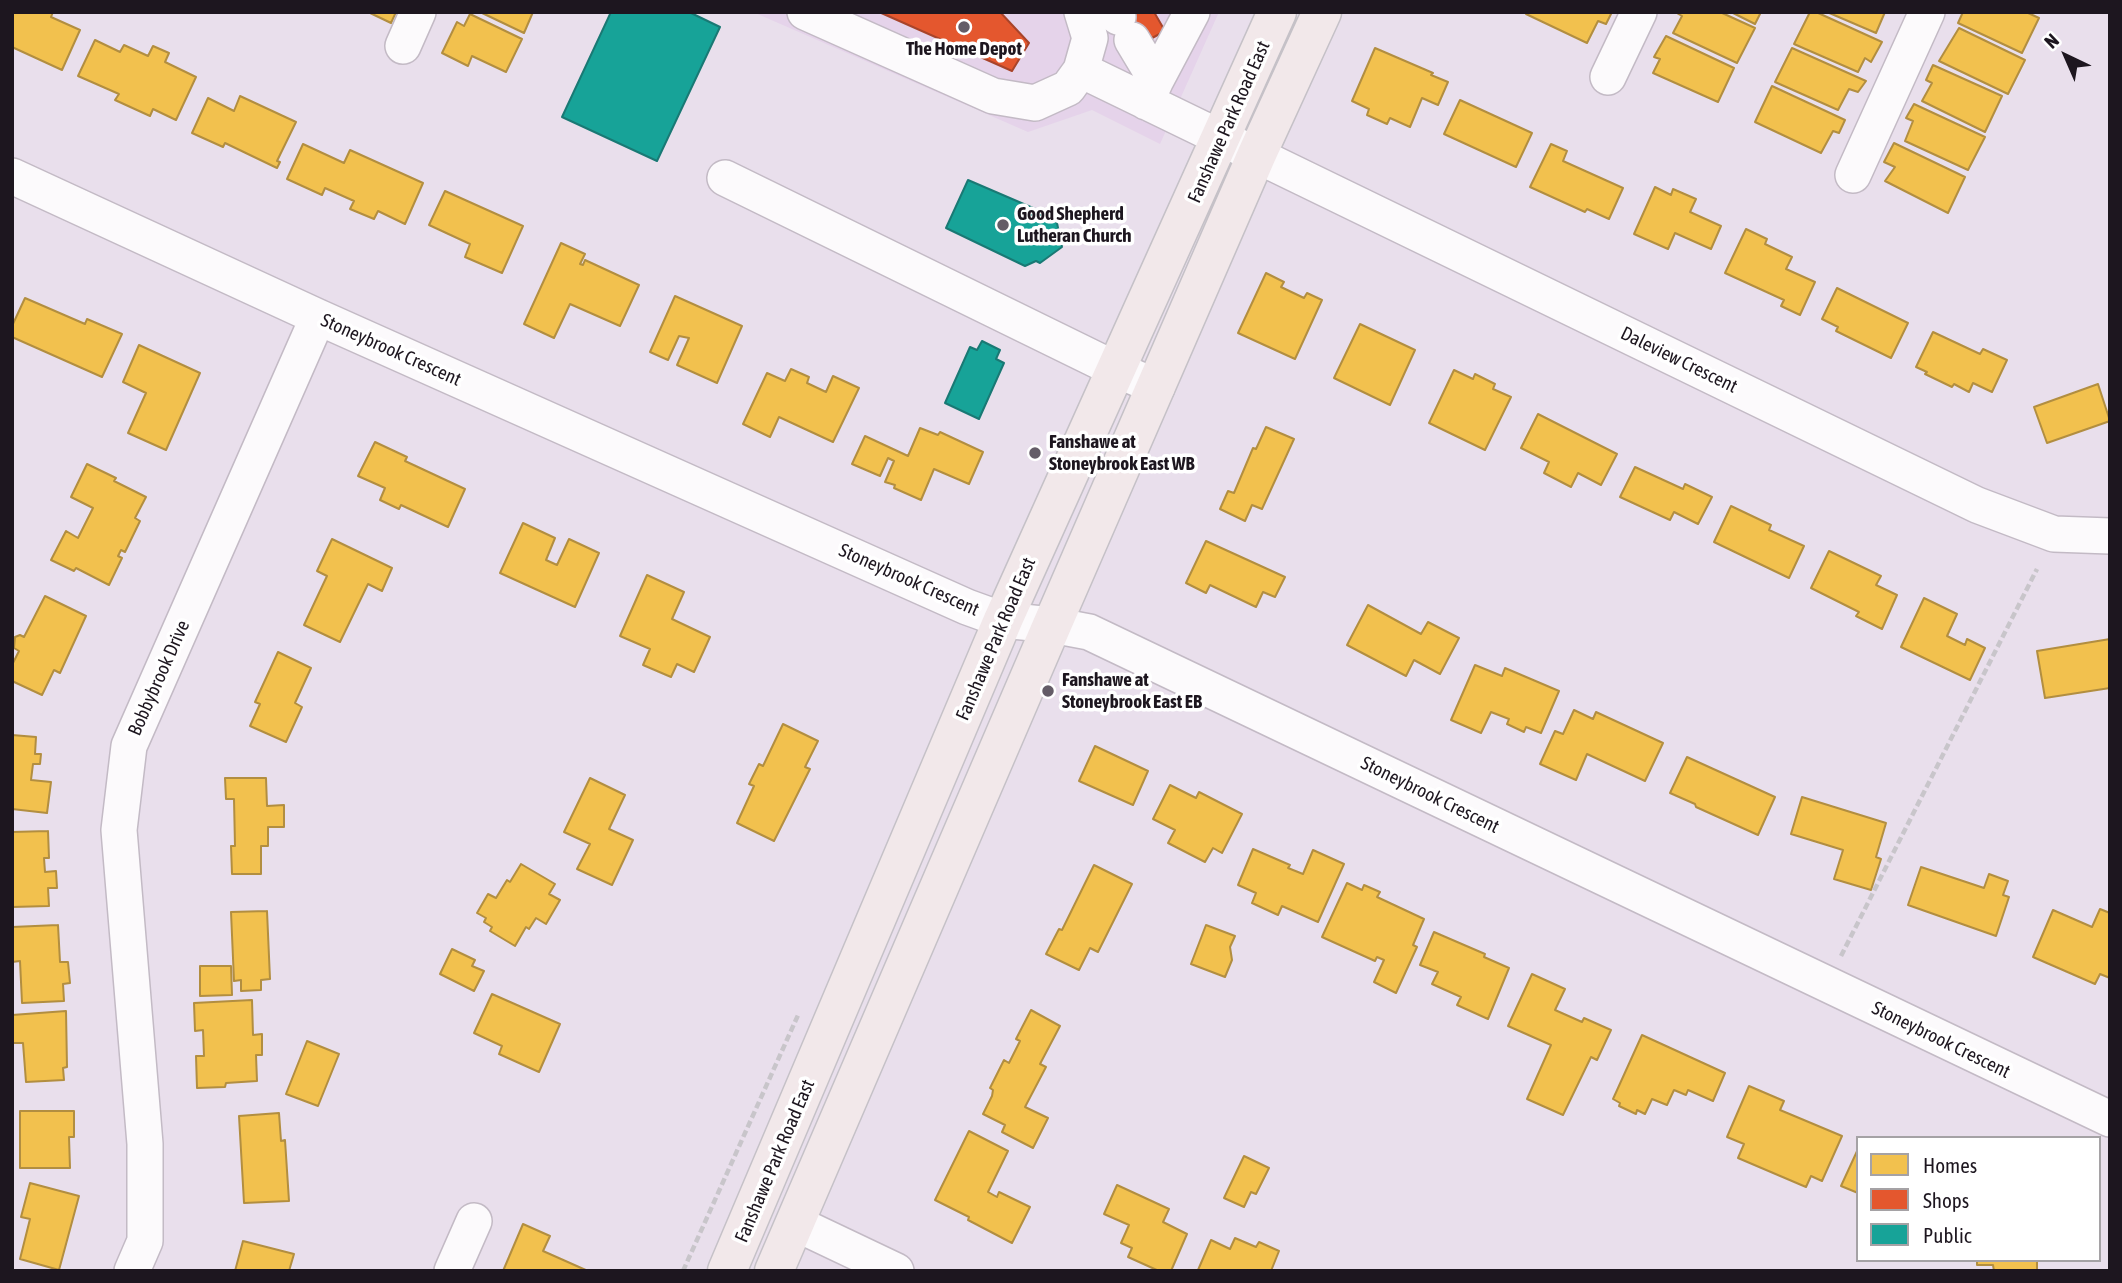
<!DOCTYPE html>
<html>
<head>
<meta charset="utf-8">
<style>
  body { margin:0 }
  #map { position:relative; width:2122px; height:1283px; overflow:hidden; background:#e9dfec; font-family:"Asap Condensed",sans-serif }
  canvas { display:block }
  .frame { position:absolute; inset:0; border:14px solid #1d161f; pointer-events:none }
  .legend { position:absolute; left:1856px; top:1136px; width:245px; height:126px; box-sizing:border-box; background:#fff; border:2px solid #a5a2a5; margin:0; padding:9px 12px; list-style:none; font-size:21px; color:#1d161f }
  .legend li { display:flex; align-items:center; gap:14px; height:35px }
  .legend b { width:35px; border:2px solid #a5a2a5 }
  .north { position:absolute; left:2031px; top:21px; width:70px; height:70px; -webkit-text-stroke:5px #fff; paint-order:stroke; rotate:316deg; font-size:19px; font-weight:700; line-height:28px; text-align:center; color:#1d161f }
  .north::after { content:''; display:block; margin:auto; width:24px; height:32px; background:#1d161f; clip-path:polygon(50% 0,100% 100%,50% 72%,0 100%) }
</style>
</head>
<body>
<div id="map">
<canvas width="2122" height="1283"></canvas>
<div class="frame"></div>
<ul class="legend">
<li><b style="height:19px;background:#f2c14e"></b>Homes</li>
<li><b style="height:19px;background:#e4572e"></b>Shops</li>
<li><b style="height:19px;background:#17a398"></b>Public</li>
</ul>
<div class="north">N</div>
</div>
<script>
const c = document.querySelector('canvas').getContext('2d');
c.lineJoin = 'round';
function fillPath(path, color) {
  c.fillStyle = color;
  c.fill(path, 'evenodd');
}
function poly(rows) {
  const path = new Path2D();
  for (const r of rows) {
    path.moveTo(r[0], r[1]);
    for (let i = 2; i < r.length; i += 2) path.lineTo(r[i], r[i + 1]);
  }
  return path;
}
function strokePath(path, color, width, dash) {
  c.strokeStyle = color;
  c.lineWidth = width;
  c.lineCap = dash ? 'butt' : 'round';
  c.setLineDash(dash || []);
  c.stroke(path);
}
function drawText(font, color, halo, rows, align = 'center') {
  c.font = font + ' "Asap Condensed",sans-serif';
  c.lineWidth = 7;
  c.setLineDash([]);
  c.textBaseline = 'middle';
  c.strokeStyle = halo;
  c.fillStyle = color;
  for (const [text, x, y, turn = 0] of rows) {
    c.save();
    c.translate(x, y);
    c.rotate((+turn || 0) * Math.PI / 180);
    c.textAlign = isNaN(turn) ? turn : align;
    if (halo) c.strokeText(text, 0, 0);
    c.fillText(text, 0, 0);
    c.restore();
  }
}
const built = poly([
  [753,12,1219,12,1160,144,1092,110,1028,132]
]);
const homes = poly([
  [12,12,53,12,51,17,80,30,62,70,12,47,12,12],
  [368,12,396,12,391,23,368,12],
  [480,12,533,12,524,33,480,12],
  [1527,12,1612,12,1606,24,1598,21,1587,43,1526,14,1527,12],
  [1675,12,1720,12,1755,28,1737,63,1673,33,1682,16,1675,12],
  [1731,12,1761,12,1755,24,1731,12],
  [1810,12,1816,12,1882,42,1871,62,1865,58,1858,72,1794,44,1810,12],
  [1827,12,1885,12,1876,33,1827,12],
  [1963,12,2026,12,2039,18,2022,53,1958,23,1963,12],
  [470,14,522,39,506,72,472,56,468,66,442,53,457,22,464,26,470,14],
  [1959,28,2025,60,2008,94,1939,61,1959,28],
  [1666,36,1734,68,1718,102,1653,73,1660,59,1654,57,1666,36],
  [95,40,120,52,124,45,148,56,153,46,169,53,165,62,196,77,176,120,153,109,150,116,115,100,119,94,78,76,95,40],
  [1375,48,1433,73,1431,75,1448,82,1438,105,1422,98,1410,127,1390,118,1387,124,1367,115,1369,109,1352,101,1375,48],
  [1792,48,1866,81,1858,92,1849,89,1838,110,1775,82,1792,48],
  [1933,65,2002,96,1985,132,1922,101,1932,83,1926,80,1933,65],
  [1772,86,1845,120,1839,133,1833,131,1821,153,1755,122,1772,86],
  [240,96,296,122,277,161,280,162,277,168,225,143,223,147,192,133,208,98,234,111,240,96],
  [1460,100,1532,133,1516,167,1444,134,1460,100],
  [1914,104,1985,137,1968,170,1905,141,1913,121,1906,118,1914,104],
  [1894,143,1965,177,1948,213,1885,181,1895,167,1884,162,1894,143],
  [303,144,344,163,350,150,423,183,405,224,378,211,374,219,350,209,354,201,325,188,322,195,287,179,303,144],
  [1551,144,1567,151,1563,161,1623,188,1609,219,1587,209,1585,212,1530,187,1551,144],
  [1655,187,1671,195,1673,189,1696,199,1690,212,1721,226,1711,249,1675,233,1668,249,1634,234,1655,187],
  [445,191,523,226,502,273,465,257,470,244,429,225,445,191],
  [1746,229,1767,239,1765,244,1792,257,1786,269,1815,282,1800,315,1781,306,1784,300,1725,273,1746,229],
  [561,243,585,254,580,264,583,265,585,260,639,285,620,326,570,304,554,338,524,324,561,243],
  [1266,273,1284,282,1281,287,1304,298,1307,293,1322,300,1295,359,1238,333,1266,273],
  [1837,288,1908,323,1891,358,1836,331,1838,327,1822,319,1837,288],
  [675,296,742,326,717,383,677,365,689,338,679,336,668,360,650,352,675,296],
  [25,298,85,324,87,319,122,334,102,377,12,337,12,326,25,298],
  [1360,324,1415,350,1390,405,1334,378,1360,324],
  [1933,332,1980,354,1983,349,2007,360,1992,392,1973,383,1969,392,1954,384,1952,387,1925,374,1927,372,1916,367,1933,332],
  [139,345,200,373,166,450,128,433,146,393,123,382,139,345],
  [791,369,809,377,807,383,826,392,833,376,859,388,833,442,779,417,770,437,743,424,767,373,785,381,791,369],
  [1454,370,1473,379,1475,374,1495,384,1493,389,1511,397,1485,450,1429,423,1454,370],
  [2098,384,2110,421,2047,443,2034,407,2098,384],
  [1538,414,1617,454,1601,485,1578,473,1571,487,1544,473,1549,462,1521,448,1538,414],
  [1266,427,1294,439,1262,509,1252,505,1245,521,1220,509,1228,491,1234,493,1253,448,1256,449,1266,427],
  [920,428,938,435,940,432,983,452,969,484,934,469,921,500,894,488,895,485,885,482,894,461,888,458,880,476,852,464,865,436,908,456,920,428],
  [375,442,407,457,405,461,465,489,448,527,401,505,399,509,380,500,385,488,358,476,375,442],
  [87,464,116,478,114,481,146,497,135,518,140,521,125,552,121,550,118,556,122,558,109,585,76,568,74,571,51,560,66,531,78,538,93,508,71,497,87,464],
  [1635,467,1683,489,1685,484,1712,497,1698,524,1674,512,1670,520,1620,497,1635,467],
  [1731,506,1771,525,1769,530,1804,546,1789,578,1714,542,1731,506],
  [523,523,555,538,546,560,557,565,569,539,599,553,575,607,500,573,523,523],
  [332,539,392,568,382,591,368,584,340,642,304,625,327,576,317,571,332,539],
  [1206,541,1285,577,1275,597,1263,592,1256,607,1210,585,1206,593,1186,583,1206,541],
  [1829,551,1881,576,1876,585,1897,595,1882,629,1856,616,1859,612,1811,588,1829,551],
  [647,575,684,592,672,619,710,637,694,672,677,664,671,677,643,665,650,649,620,636,647,575],
  [45,596,86,616,60,673,54,670,42,695,12,681,12,665,19,651,14,648,15,637,20,635,24,637,45,596],
  [1924,598,1957,614,1947,636,1965,645,1967,639,1985,648,1970,680,1901,647,1924,598],
  [1368,605,1421,634,1428,622,1459,638,1440,674,1414,660,1406,676,1347,645,1368,605],
  [2110,639,2110,688,2045,698,2037,651,2110,639],
  [278,652,311,668,295,703,302,707,286,742,250,726,260,704,255,702,278,652],
  [1475,665,1502,676,1505,668,1559,691,1541,733,1526,727,1524,732,1507,724,1509,719,1491,712,1481,733,1451,720,1475,665],
  [1574,710,1593,719,1596,712,1663,743,1645,781,1587,754,1576,780,1540,764,1555,731,1563,734,1574,710],
  [783,724,818,741,805,767,810,769,774,841,737,823,754,786,749,784,759,764,763,766,783,724],
  [12,735,36,737,35,754,41,754,40,764,33,764,31,780,51,782,47,813,12,809,12,735],
  [1095,746,1148,771,1133,805,1079,781,1095,746],
  [1687,757,1775,797,1758,835,1696,807,1695,804,1670,793,1687,757],
  [225,778,266,778,267,806,284,805,284,827,268,827,268,846,261,846,261,874,232,874,231,846,235,846,234,799,226,799,225,778],
  [590,778,625,795,609,829,633,840,612,885,577,869,590,844,564,832,590,778],
  [1170,785,1196,798,1199,792,1242,814,1222,853,1213,848,1205,862,1168,843,1175,830,1153,819,1170,785],
  [1802,797,1886,823,1876,857,1881,859,1871,890,1834,879,1843,850,1791,834,1802,797],
  [48,831,49,858,44,858,45,872,56,871,57,888,48,888,49,906,12,907,12,832,48,831],
  [1253,849,1290,865,1288,868,1303,874,1313,850,1344,864,1318,922,1282,906,1278,915,1252,903,1256,893,1238,885,1253,849],
  [521,864,555,884,549,894,560,900,546,924,536,918,529,929,526,927,515,946,490,931,492,927,484,922,486,918,477,913,488,894,496,898,507,880,510,882,521,864],
  [1094,865,1132,884,1098,952,1090,948,1079,970,1046,954,1059,929,1062,930,1094,865],
  [1921,867,1984,888,1989,874,2008,881,2003,895,2009,897,1996,936,1908,905,1921,867],
  [1347,883,1362,890,1364,885,1380,892,1377,897,1424,919,1413,945,1417,947,1396,993,1374,982,1384,960,1377,957,1375,961,1322,937,1347,883],
  [2100,909,2110,913,2110,978,2100,974,2095,984,2033,957,2053,910,2092,927,2100,909],
  [267,911,270,979,261,980,261,990,241,991,241,980,234,981,231,912,267,911],
  [58,925,60,962,68,962,70,983,63,984,64,1001,22,1003,20,961,12,962,12,927,58,925],
  [1206,925,1235,936,1230,947,1232,960,1225,977,1191,964,1206,925],
  [1434,932,1485,954,1484,957,1509,968,1488,1019,1457,1005,1461,997,1432,984,1438,972,1420,965,1434,932],
  [452,949,475,960,472,966,484,971,474,991,440,974,452,949],
  [200,966,231,966,232,995,200,996,200,966],
  [1532,974,1565,989,1555,1010,1582,1022,1584,1018,1611,1030,1597,1060,1591,1057,1563,1115,1527,1099,1551,1045,1508,1026,1532,974],
  [492,994,560,1024,539,1072,499,1054,502,1046,474,1033,492,994],
  [252,1000,253,1035,262,1034,262,1055,256,1055,257,1081,226,1083,225,1087,197,1088,196,1056,204,1056,203,1030,195,1031,194,1003,252,1000],
  [1031,1010,1060,1026,1040,1064,1046,1067,1025,1107,1048,1118,1033,1148,1002,1132,1005,1125,983,1114,992,1096,993,1090,990,1088,1004,1060,1009,1063,1020,1041,1016,1039,1031,1010],
  [66,1011,67,1067,63,1068,64,1080,26,1082,23,1043,12,1043,12,1015,66,1011],
  [1642,1035,1725,1073,1713,1101,1688,1090,1686,1095,1674,1090,1667,1105,1652,1099,1645,1114,1637,1110,1636,1114,1619,1106,1620,1103,1613,1099,1642,1035],
  [307,1041,339,1054,318,1106,286,1094,307,1041],
  [1749,1086,1784,1101,1780,1110,1842,1136,1822,1181,1811,1176,1806,1187,1738,1158,1744,1144,1727,1137,1749,1086],
  [20,1111,74,1111,74,1137,69,1137,70,1168,20,1168,20,1111],
  [279,1113,281,1141,285,1140,289,1201,244,1203,239,1116,279,1113],
  [969,1131,1008,1151,988,1192,997,1197,999,1192,1030,1207,1012,1243,968,1220,969,1217,935,1200,969,1131],
  [1858,1149,1858,1193,1841,1186,1858,1149],
  [1244,1156,1269,1168,1256,1194,1251,1192,1244,1207,1224,1198,1244,1156],
  [30,1183,79,1196,59,1270,20,1259,30,1219,21,1217,30,1183],
  [1117,1185,1169,1209,1163,1222,1187,1234,1171,1271,1159,1271,1128,1257,1132,1248,1121,1243,1129,1225,1104,1214,1117,1185],
  [523,1224,550,1236,543,1251,588,1271,503,1271,523,1224],
  [1235,1238,1256,1247,1259,1242,1279,1251,1271,1271,1198,1270,1211,1240,1230,1249,1235,1238],
  [243,1241,294,1254,289,1271,235,1271,243,1241],
  [1977,1260,2037,1260,2037,1271,1994,1271,1993,1265,1977,1265,1977,1260]
]);
const shops = poly([
  [879,12,1000,12,1029,43,1012,71,879,12],
  [1122,12,1154,12,1165,31,1143,43,1122,12]
]);
const public = poly([
  [611,12,689,12,720,27,657,161,562,117,611,12],
  [968,180,1047,214,1047,217,1057,223,1062,247,1040,263,1036,261,1025,266,946,228,968,180],
  [982,341,1000,350,996,359,1004,363,979,419,945,403,970,347,977,350,982,341]
]);
const path = poly([
  [1841,956,2037,569],
  [683,1271,799,1013]
]);
const minor = poly([
  [805,12,993,96,1035,103,1068,88,1081,70,1090,38,1082,12],
  [1115,12,1118,17],
  [1132,40,1156,80],
  [403,46,418,12],
  [1081,70,1977,505,2054,534,2110,536],
  [1608,77,1639,12],
  [1146,102,1156,80,1192,12],
  [1853,175,1927,12],
  [12,176,318,317,967,607,1003,620,1052,625,1089,632,2110,1119],
  [725,178,1115,369,1157,387],
  [795,1223,896,1271],
  [132,1271,145,1241,145,1144,119,830,129,746,318,317],
  [452,1271,474,1221]
]);
const major = poly([
  [727,1271,1003,620,1277,12],
  [774,1271,1052,625,1257,154,1322,12]
]);
const markers = [
  [964,27,7,"#645c67"],
  [1003,225,7,"#645c67"],
  [1035,453,7,"#645c67"],
  [1048,691,7,"#645c67"]
];
const poiNames = [
  ["The Home Depot",964,49,"center"],
  ["Good Shepherd",1017,214],
  ["Lutheran Church",1017,236],
  ["Fanshawe at",1049,442],
  ["Stoneybrook East WB",1049,464],
  ["Fanshawe at",1062,680],
  ["Stoneybrook East EB",1062,702]
];
const streetNames = [
  ["Fanshawe Park Road East",1229,122,-66],
  ["Stoneybrook Crescent",391,350,24],
  ["Daleview Crescent",1679,360,26],
  ["Stoneybrook Crescent",909,580,24],
  ["Fanshawe Park Road East",996,639,-67],
  ["Bobbybrook Drive",159,678,-66],
  ["Stoneybrook Crescent",1430,795,26],
  ["Stoneybrook Crescent",1941,1040,26],
  ["Fanshawe Park Road East",775,1161,-67]
];
fillPath(built, '#e5d3ea');
fillPath(homes, '#f2c14e');
strokePath(homes, '#b28e40', 2);
fillPath(shops, '#e4572e');
strokePath(shops, '#a8442a', 2);
fillPath(public, '#17a398');
strokePath(public, '#197974', 2);
strokePath(minor, '#c3bac5', 38);
strokePath(major, '#c5c1c7', 41);
strokePath(path, '#c8c5ca', 4.5, [7, 3.5]);
strokePath(minor, '#fcfafc', 35);
strokePath(major, '#f2e8ea', 38);
for (const [x, y, r, color] of markers) {
  const dot = new Path2D();
  dot.arc(x, y, r, 0, 2 * Math.PI);
  c.fillStyle = color;
  c.fill(dot);
  strokePath(dot, '#fff', 2.5);
}
drawText('bold 19px', '#1d161f', '#fff', poiNames, 'left');
drawText('19px', '#1d161f', '#fff', streetNames);
</script>
</body>
</html>
